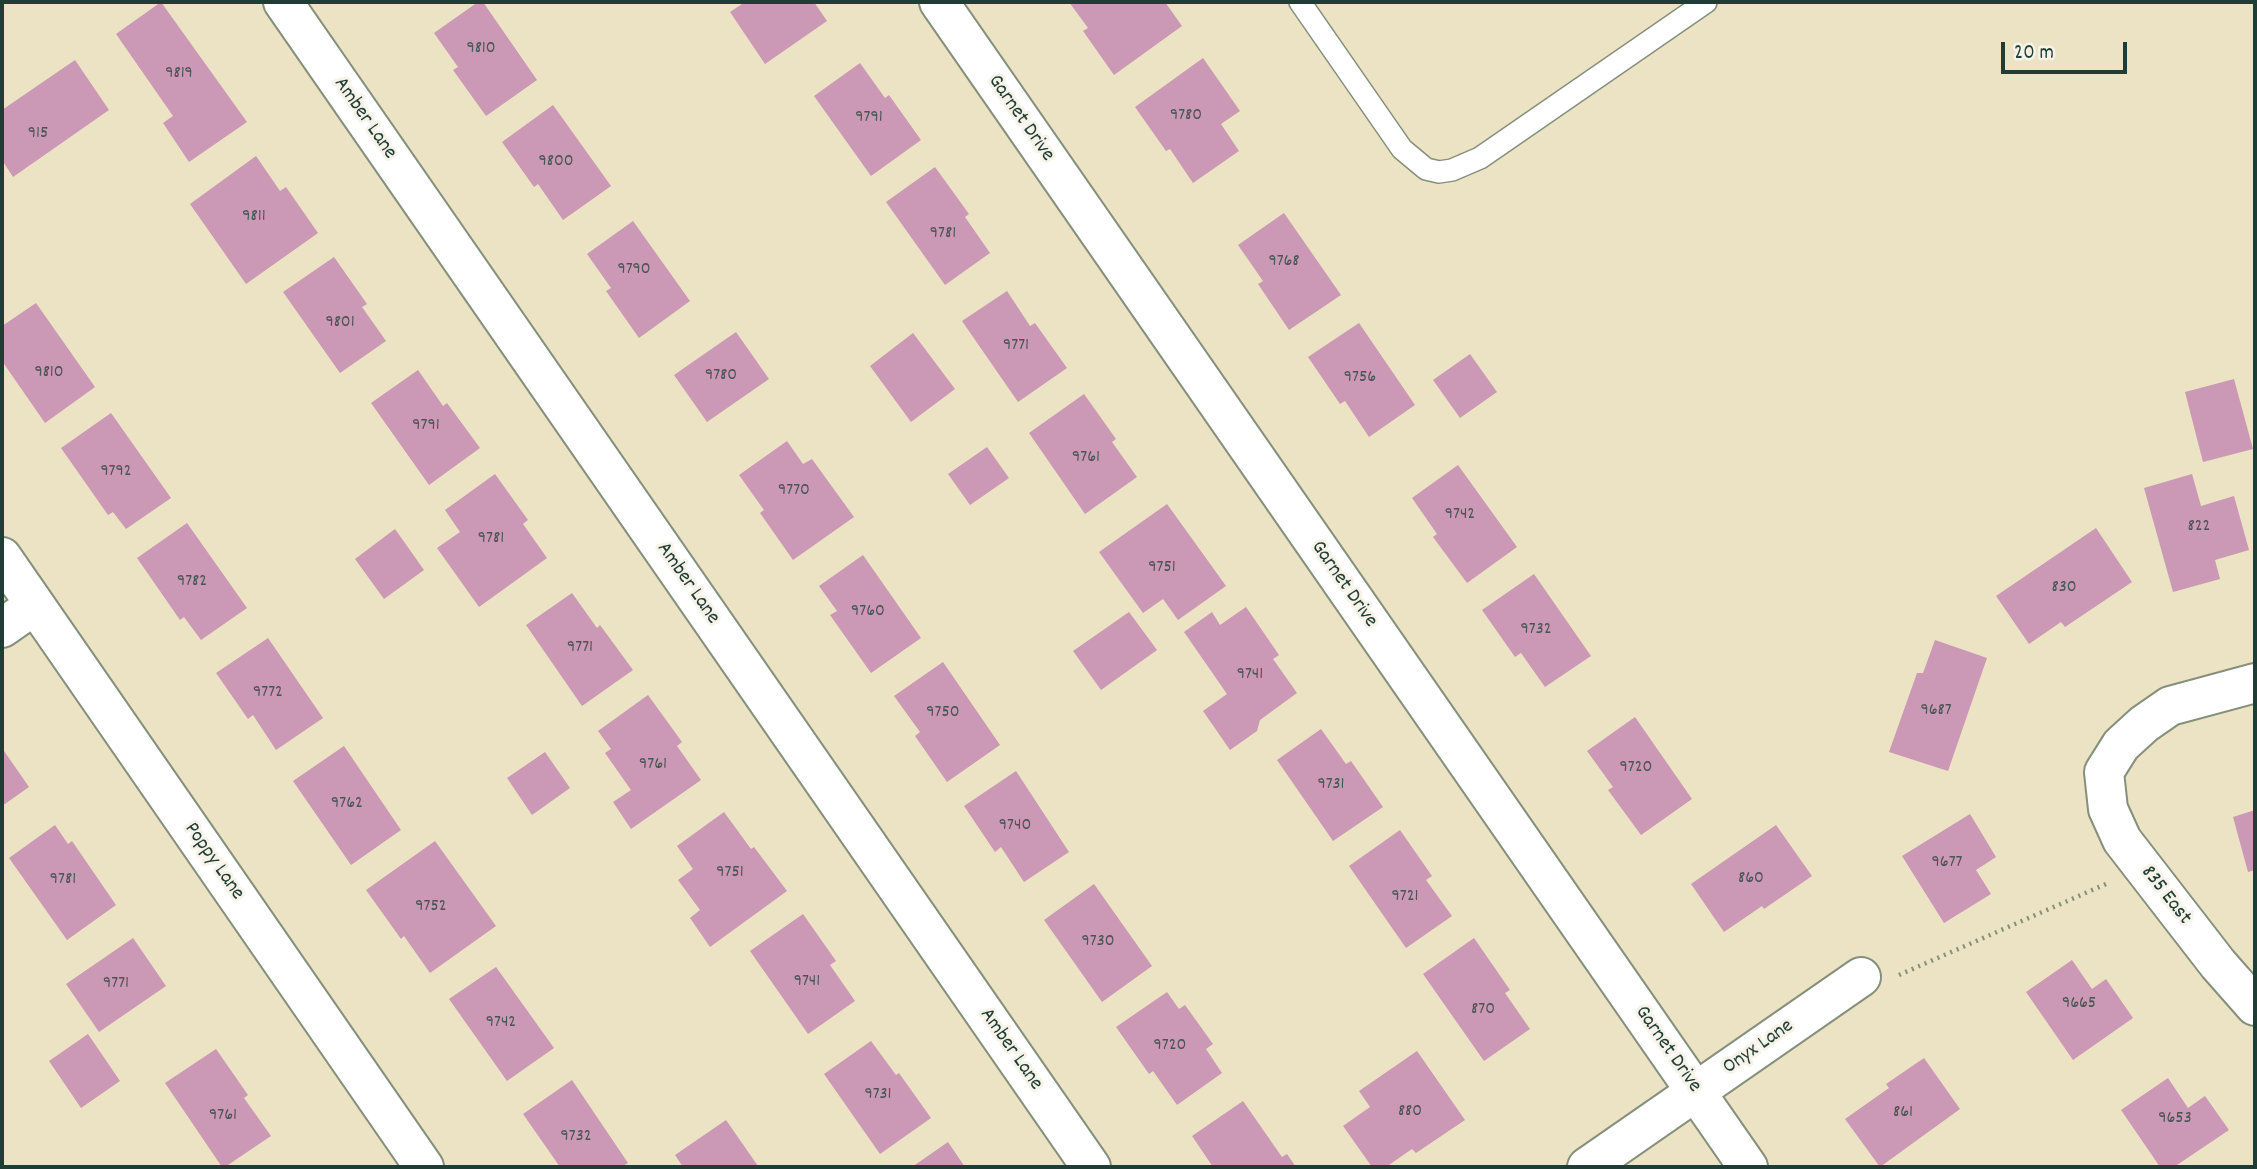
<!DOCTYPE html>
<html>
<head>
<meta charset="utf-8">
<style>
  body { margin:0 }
  #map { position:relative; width:2257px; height:1169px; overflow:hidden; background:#ebe3c3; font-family:Dekko,sans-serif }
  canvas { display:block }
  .frame { position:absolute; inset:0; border:4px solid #1f3d34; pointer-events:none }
  .scale { position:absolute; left:2001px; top:42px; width:126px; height:32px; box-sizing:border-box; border:4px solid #1f3d34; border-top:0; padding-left:9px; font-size:21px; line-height:24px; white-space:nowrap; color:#1f3d34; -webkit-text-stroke:5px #f7f3e8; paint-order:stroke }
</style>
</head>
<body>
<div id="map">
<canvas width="2257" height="1169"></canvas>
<div class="frame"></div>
<div class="scale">20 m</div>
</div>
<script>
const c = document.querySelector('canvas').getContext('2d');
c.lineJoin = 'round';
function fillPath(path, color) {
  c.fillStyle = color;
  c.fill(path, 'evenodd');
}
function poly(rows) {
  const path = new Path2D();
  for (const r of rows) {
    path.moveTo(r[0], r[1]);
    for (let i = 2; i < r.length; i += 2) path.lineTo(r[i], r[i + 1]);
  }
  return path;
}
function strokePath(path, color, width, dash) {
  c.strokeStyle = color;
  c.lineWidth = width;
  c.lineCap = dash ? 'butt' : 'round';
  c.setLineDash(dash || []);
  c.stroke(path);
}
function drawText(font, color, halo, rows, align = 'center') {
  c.font = font + ' Dekko,sans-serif';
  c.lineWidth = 6;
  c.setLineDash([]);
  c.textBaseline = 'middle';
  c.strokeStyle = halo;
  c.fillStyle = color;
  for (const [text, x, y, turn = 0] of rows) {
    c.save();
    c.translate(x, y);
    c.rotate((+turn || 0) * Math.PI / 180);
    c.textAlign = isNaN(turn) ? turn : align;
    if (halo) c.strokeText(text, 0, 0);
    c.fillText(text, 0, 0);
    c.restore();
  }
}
const building = poly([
  [161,2,247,122,189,162,163,123,173,116,116,34],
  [478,2,483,2,537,80,486,116,453,70,458,67,434,33],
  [745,2,814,2,827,21,765,64,730,12],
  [1069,2,1165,2,1182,26,1114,75,1083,31,1088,28],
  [1203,58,1240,111,1221,124,1239,151,1193,183,1170,149,1166,151,1135,107],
  [75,60,109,110,13,177,2,160,2,110],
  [860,63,885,98,889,95,921,140,871,176,814,96],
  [553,105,611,186,563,220,538,184,534,187,502,142],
  [256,156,280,191,286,187,318,233,246,284,190,204],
  [935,167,969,214,965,217,990,253,945,285,886,202],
  [1284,213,1341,295,1289,330,1258,284,1263,281,1238,245],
  [633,221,690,301,639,338,606,291,611,288,587,254],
  [334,257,367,304,362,307,386,341,340,373,283,292],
  [1007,291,1030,326,1035,323,1067,368,1018,402,962,321],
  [36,303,95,387,45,423,2,361,2,326],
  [1359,323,1415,405,1369,437,1345,401,1340,404,1308,357],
  [736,332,769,379,707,422,674,375],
  [913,333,955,389,911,422,870,366],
  [1470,354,1497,392,1460,418,1433,380],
  [418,370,443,406,447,403,480,448,429,485,371,403],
  [2234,379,2253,449,2203,462,2185,392],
  [1084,394,1116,439,1112,442,1137,477,1085,514,1029,433],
  [111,413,171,498,126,529,113,512,108,515,61,448],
  [787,441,803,464,812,459,854,517,793,560,760,513,764,510,739,475],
  [987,447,1009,478,970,505,948,474],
  [1458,465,1517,547,1467,583,1433,537,1437,534,1412,498],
  [495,474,528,520,523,524,547,558,479,607,437,548,460,532,445,510],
  [2192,474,2201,506,2234,496,2249,550,2215,560,2220,579,2173,592,2144,488],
  [1167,504,1226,586,1178,620,1163,599,1143,613,1099,552],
  [187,523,247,608,201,640,184,617,180,620,137,558],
  [2096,528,2132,582,2065,627,2061,622,2029,644,1996,596],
  [395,529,424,570,384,599,355,559],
  [863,555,921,638,871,673,830,615,837,611,819,586],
  [1534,574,1591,656,1545,687,1521,653,1515,657,1482,610],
  [572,593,597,628,600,625,633,670,582,706,526,625],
  [1246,607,1279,655,1273,659,1297,693,1260,720,1257,731,1230,750,1203,711,1227,694,1184,632,1212,612,1220,625],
  [1129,612,1157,650,1101,690,1073,651],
  [268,638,323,718,276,750,253,715,248,719,216,673],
  [1935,640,1987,658,1948,771,1889,752,1917,673,1923,673],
  [943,662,1000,745,947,782,915,736,920,732,894,696],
  [648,695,682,742,677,746,701,780,631,829,613,802,631,790,605,753,611,749,598,731],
  [1635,717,1692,799,1641,835,1608,790,1613,787,1587,751],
  [1321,729,1346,764,1351,761,1383,807,1333,841,1277,760],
  [344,746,401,830,351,865,293,781],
  [2,748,29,787,2,806],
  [545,752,570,788,532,815,507,778],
  [1016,771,1069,852,1024,882,1001,847,995,852,964,806],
  [2255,810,2255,870,2248,872,2233,817],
  [724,812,751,849,754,847,787,891,710,947,690,918,700,910,678,880,693,869,677,846],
  [1970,814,1996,857,1976,870,1991,894,1944,923,1902,856],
  [55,825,68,844,72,841,116,905,67,940,9,858],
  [1776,825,1812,876,1764,909,1762,906,1724,932,1691,884],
  [1400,830,1432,876,1426,880,1452,916,1406,948,1349,866],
  [435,841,496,926,430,973,404,936,401,939,366,890],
  [1094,884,1152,966,1102,1002,1044,920],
  [803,914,836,961,830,965,855,1001,808,1034,750,951],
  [133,938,166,986,99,1032,66,984],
  [1474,938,1510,990,1505,993,1530,1029,1484,1061,1423,974],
  [2072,960,2092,989,2106,979,2133,1018,2073,1060,2026,992],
  [496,967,554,1048,507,1081,449,999],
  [1167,992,1179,1009,1185,1005,1213,1044,1206,1049,1222,1073,1177,1105,1153,1071,1149,1074,1116,1027],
  [88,1034,120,1081,81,1108,49,1061],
  [871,1041,896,1075,899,1073,931,1118,880,1154,824,1074],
  [216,1049,248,1095,244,1098,271,1136,225,1167,222,1167,165,1083],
  [1417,1051,1465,1120,1416,1153,1412,1149,1386,1167,1372,1167,1343,1126,1370,1107,1359,1091],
  [1924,1058,1960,1109,1880,1167,1845,1119,1889,1088,1886,1084],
  [2168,1078,2188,1108,2205,1096,2229,1130,2174,1167,2160,1167,2121,1110],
  [572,1080,628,1163,621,1167,560,1167,523,1114],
  [1243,1101,1282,1157,1287,1154,1296,1167,1213,1167,1192,1136],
  [726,1120,758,1166,683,1167,675,1155],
  [948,1142,965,1167,912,1167]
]);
const path = poly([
  [1899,975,2106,884]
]);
const service = poly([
  [1300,2,1402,149,1426,169,1439,172,1452,170,1480,158,1706,2]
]);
const minor = poly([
  [283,2,1091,1167],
  [939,2,1748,1167],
  [2,557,424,1167],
  [2,628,35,605],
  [2255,683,2170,706,2144,724,2121,745,2104,772,2108,809,2122,840,2218,964,2255,1006],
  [1587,1167,1861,977]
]);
const numberNames = [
  ["9810",481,50],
  ["9819",179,75],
  ["9780",1186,117],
  ["9791",869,119],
  ["915",38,135],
  ["9800",556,163],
  ["9811",254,218],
  ["9781",943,235],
  ["9768",1284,263],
  ["9790",634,271],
  ["9801",340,324],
  ["9771",1016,347],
  ["9810",49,374],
  ["9780",721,377],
  ["9756",1360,379],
  ["9791",426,427],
  ["9761",1086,459],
  ["9792",116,473],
  ["9770",794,492],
  ["9742",1460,516],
  ["822",2199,528],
  ["9781",491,540],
  ["9751",1162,569],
  ["9782",192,583],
  ["830",2064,589],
  ["9760",868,613],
  ["9732",1536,631],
  ["9771",580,649],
  ["9741",1250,676],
  ["9772",268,694],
  ["9687",1936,712],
  ["9750",943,714],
  ["9761",653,766],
  ["9720",1636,769],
  ["9731",1331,786],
  ["9762",347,805],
  ["9740",1015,827],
  ["9677",1947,864],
  ["9751",730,874],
  ["860",1751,880],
  ["9781",63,881],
  ["9721",1405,898],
  ["9752",431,908],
  ["9730",1098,943],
  ["9741",807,983],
  ["9771",116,985],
  ["9665",2079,1005],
  ["870",1483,1011],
  ["9742",501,1024],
  ["9720",1170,1047],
  ["9731",878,1096],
  ["880",1410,1113],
  ["861",1903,1114],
  ["9761",223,1117],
  ["9653",2175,1120],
  ["9732",576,1138]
];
const streetNames = [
  ["Amber Lane",364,119,55],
  ["Garnet Drive",1020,119,55],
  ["Amber Lane",687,584,55],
  ["Garnet Drive",1343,585,55],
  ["Poppy Lane",213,862,55],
  ["835 East",2165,896,52],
  ["Onyx Lane",1759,1048,-35],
  ["Amber Lane",1010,1050,55],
  ["Garnet Drive",1667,1050,55]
];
fillPath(building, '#cb98b5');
strokePath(service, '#85907c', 24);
strokePath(minor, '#85907c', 42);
strokePath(path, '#85907c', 4.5, [2, 5]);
strokePath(service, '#fff', 21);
strokePath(minor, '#fff', 38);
drawText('18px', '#4a5454', null, numberNames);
drawText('21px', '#1f3d34', '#f7f3e8', streetNames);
</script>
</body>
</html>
